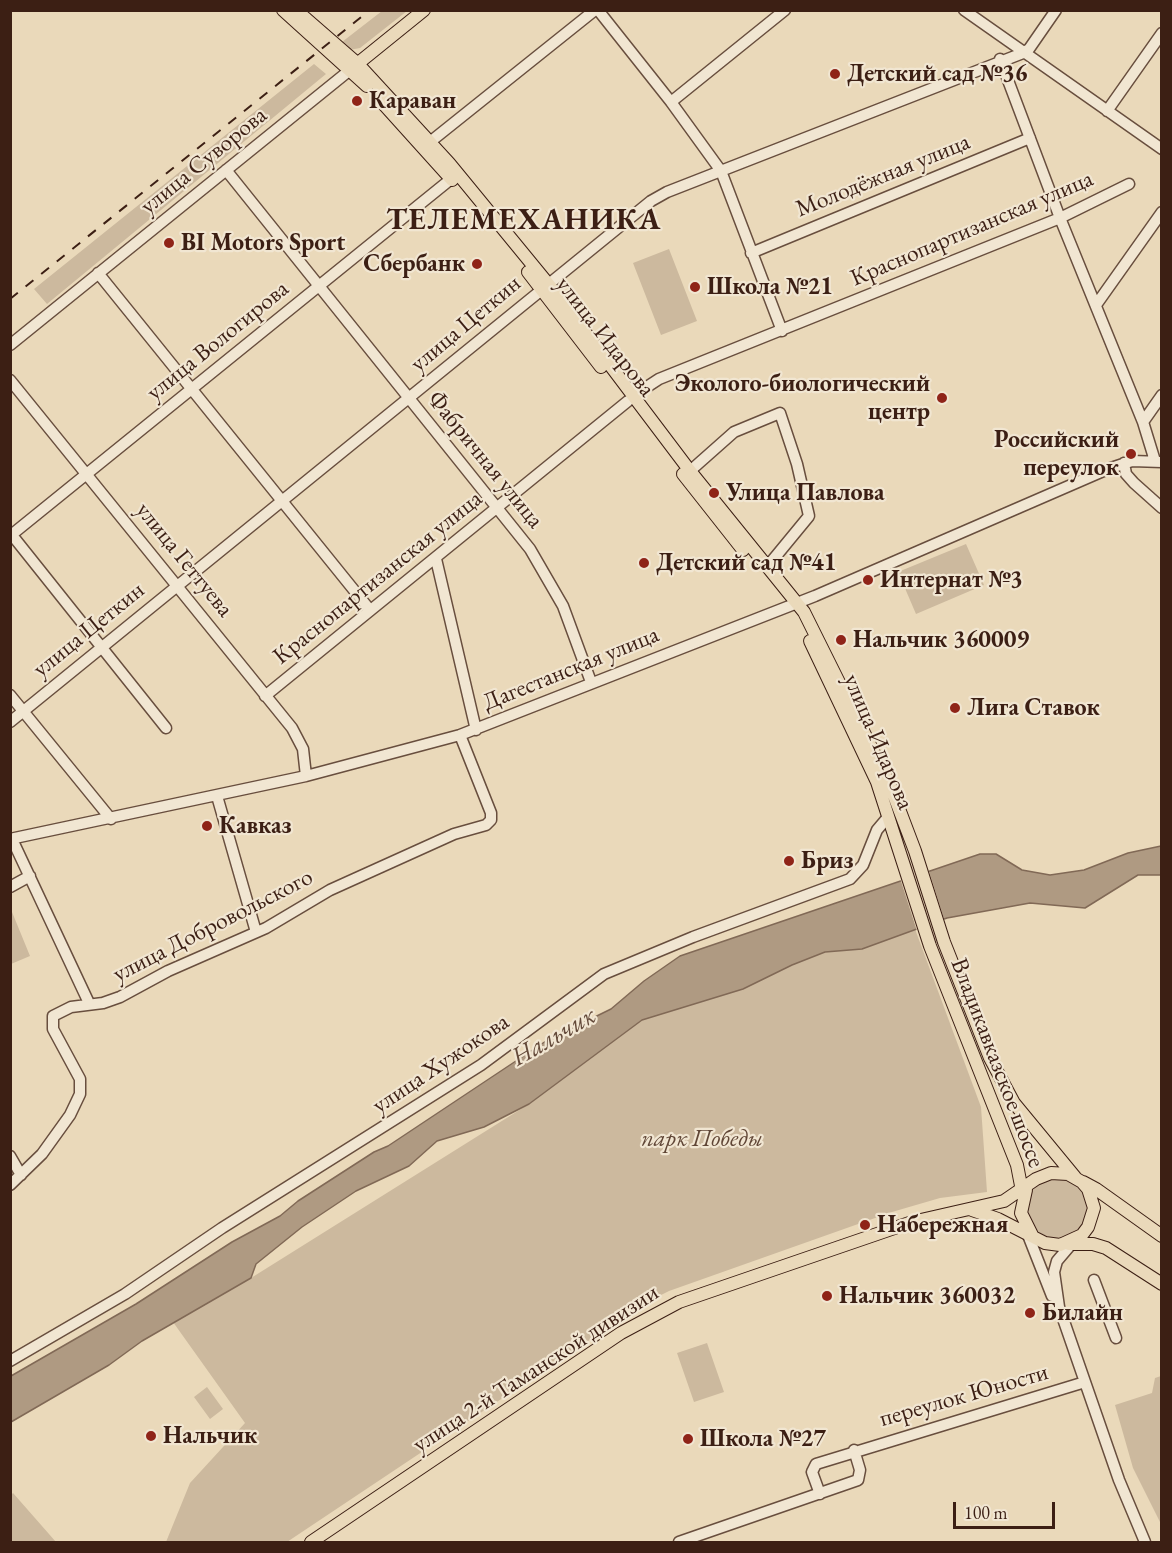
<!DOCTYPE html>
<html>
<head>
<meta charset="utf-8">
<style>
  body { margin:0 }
  #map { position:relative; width:1172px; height:1553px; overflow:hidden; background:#ead9ba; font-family:"EB Garamond",serif }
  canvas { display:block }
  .frame { position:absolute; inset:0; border:12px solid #3c1f14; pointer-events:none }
  .scale { position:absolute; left:953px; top:1502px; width:102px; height:27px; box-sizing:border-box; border:3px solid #3c1f14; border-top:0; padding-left:8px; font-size:18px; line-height:21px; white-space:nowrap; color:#3c1f14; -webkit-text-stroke:4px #f1e6d2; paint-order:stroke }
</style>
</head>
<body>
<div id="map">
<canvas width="1172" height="1553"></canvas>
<div class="frame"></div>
<div class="scale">100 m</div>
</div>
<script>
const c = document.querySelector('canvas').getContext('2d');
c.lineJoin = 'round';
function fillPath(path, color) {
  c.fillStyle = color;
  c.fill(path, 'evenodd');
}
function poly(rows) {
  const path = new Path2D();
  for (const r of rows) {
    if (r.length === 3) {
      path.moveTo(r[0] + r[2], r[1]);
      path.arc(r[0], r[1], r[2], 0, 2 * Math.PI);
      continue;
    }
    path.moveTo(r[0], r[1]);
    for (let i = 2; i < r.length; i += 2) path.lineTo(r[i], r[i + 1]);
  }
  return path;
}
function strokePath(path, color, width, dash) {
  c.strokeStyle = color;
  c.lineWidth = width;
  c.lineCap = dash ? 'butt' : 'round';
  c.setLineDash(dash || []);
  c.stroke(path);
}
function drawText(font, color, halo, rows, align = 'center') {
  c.font = font + ' "EB Garamond",serif';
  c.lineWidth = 4.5;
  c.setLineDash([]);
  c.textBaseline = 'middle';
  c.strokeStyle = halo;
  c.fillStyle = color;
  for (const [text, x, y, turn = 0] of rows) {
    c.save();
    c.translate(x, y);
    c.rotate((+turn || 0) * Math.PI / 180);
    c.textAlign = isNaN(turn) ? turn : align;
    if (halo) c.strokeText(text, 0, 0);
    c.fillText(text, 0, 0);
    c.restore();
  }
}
const green = poly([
  [382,11,407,11,360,48,349,50,342,42],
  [314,64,326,74,47,304,34,289],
  [669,249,697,321,661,335,633,263],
  [966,544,984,585,916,614,898,572],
  [12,912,30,956,11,964,10,913],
  [915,929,981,1107,987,1192,940,1198,892,1212,669,1291,645,1303,287,1542,166,1542,190,1483,245,1423,173,1322,251,1278,529,1104,642,1020,743,989,792,965,825,952,862,949],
  [1057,1208,30],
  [707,1343,724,1392,694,1402,677,1353],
  [1161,1376,1162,1376,1161,1524,1133,1468,1115,1405,1152,1393,1155,1378],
  [207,1387,223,1409,210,1419,194,1397],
  [13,1493,56,1542,11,1542,11,1495]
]);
const water = poly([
  [1161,846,1161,875,1138,875,1085,908,1030,903,947,918,862,949,825,952,792,965,743,989,642,1020,529,1104,484,1127,437,1141,409,1166,356,1191,302,1227,256,1264,251,1278,142,1341,109,1365,11,1422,11,1376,136,1304,232,1242,280,1216,298,1201,374,1152,388,1146,546,1041,611,1009,644,981,680,956,980,854,996,854,1022,870,1050,875,1084,870,1128,853,1161,846]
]);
const pier = poly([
  [928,868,945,922,917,931,900,878]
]);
const minor = poly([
  [598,10,671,102,721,171,782,331],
  [964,10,1162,149],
  [1000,59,1060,218,1143,422,1155,461],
  [671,102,785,10],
  [1107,111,1162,33],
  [430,142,595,10],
  [226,170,530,549,563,606,591,682],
  [751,253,1030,138],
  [98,273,370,610],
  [1096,305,1162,212],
  [10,345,350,70],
  [10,380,292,728,303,749,306,776],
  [633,396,659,379,1060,218,1129,184],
  [1143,422,1162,395],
  [1124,463,1126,474,1134,483,1162,508],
  [690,471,734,432,780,413,797,464,809,516,767,567],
  [12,535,166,728],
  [10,536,451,179],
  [436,559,476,730],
  [10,695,111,819],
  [265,696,628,401],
  [10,722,651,201,667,192,1023,53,1029,49,1056,10],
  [217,796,256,932],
  [10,839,306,776,460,735,815,596,1108,469,1132,461,1162,462],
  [12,839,89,1003],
  [10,887,30,876],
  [10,1156,21,1175],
  [10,1185,42,1154,70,1115,80,1094,80,1079,53,1029,53,1016,71,1007,103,1003,120,997,168,971,266,928,330,890,454,834,486,825,491,820,491,813,460,735],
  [1026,1230,1052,1296],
  [1074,1241,1057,1261,1054,1272,1059,1307,1119,1480,1145,1542],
  [1094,1280,1116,1338],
  [10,1361,125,1294,222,1228,481,1065,604,974,693,937,850,879,863,865,877,830,888,817],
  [820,1494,812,1472,816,1464,1085,1382],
  [679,1542,858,1480,860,1470,854,1450]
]);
const major = poly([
  [283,10,367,86],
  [296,10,358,64,449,163,554,291,690,471,804,612,890,785,915,851,944,942,990,1058,1014,1103,1075,1177],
  [351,69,424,10],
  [379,99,452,180],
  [528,272,601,367],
  [683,474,743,550],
  [810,641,877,782,930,946,1017,1165,1023,1196],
  [1083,1182,1096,1189,1162,1236],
  [1026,1190,1021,1213,1032,1235],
  [1069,1244,1093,1244,1106,1248,1162,1284],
  [311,1542,621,1333,679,1302,912,1222,1004,1201,1036,1179,1051,1173,1068,1174,1082,1182,1088,1189,1094,1208,1088,1227,1082,1235,1060,1245,1045,1243,998,1219,972,1210]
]);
const rail = poly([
  [10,299,370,10]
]);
const markers = [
  [835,74,6,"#8f2418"],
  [357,101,6,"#8f2418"],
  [169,243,6,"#8f2418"],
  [477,264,6,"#8f2418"],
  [695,287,6,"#8f2418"],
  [942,398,6,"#8f2418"],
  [1131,454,6,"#8f2418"],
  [714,493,6,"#8f2418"],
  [644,563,6,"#8f2418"],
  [868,580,6,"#8f2418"],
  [841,640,6,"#8f2418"],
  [955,708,6,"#8f2418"],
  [207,826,6,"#8f2418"],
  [789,861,6,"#8f2418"],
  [865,1225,6,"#8f2418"],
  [827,1296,6,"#8f2418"],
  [1030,1313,6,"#8f2418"],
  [151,1436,6,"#8f2418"],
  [688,1439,6,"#8f2418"]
];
const poiNames = [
  ["Детский сад №36",847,74],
  ["Караван",369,101],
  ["BI Motors Sport",181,243],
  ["Сбербанк",465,264,"right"],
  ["Школа №21",707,287],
  ["Эколого-биологический",930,384,"right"],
  ["центр",930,412,"right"],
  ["Российский",1119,440,"right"],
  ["переулок",1119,468,"right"],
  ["Улица Павлова",726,493],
  ["Детский сад №41",656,563],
  ["Интернат №3",880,580],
  ["Нальчик 360009",853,640],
  ["Лига Ставок",967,708],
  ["Кавказ",219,826],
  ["Бриз",801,861],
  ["Набережная",877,1225],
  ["Нальчик 360032",839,1296],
  ["Билайн",1042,1313],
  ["Нальчик",163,1436],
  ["Школа №27",700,1439]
];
const streetNames = [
  ["улица Суворова",204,161,-39],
  ["Молодёжная улица",883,176,-22],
  ["Краснопартизанская улица",972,229,-23],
  ["улица Цеткин",466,324,-40],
  ["улица Идарова",605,337,52],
  ["улица Вологирова",218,341,-39],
  ["Фабричная улица",485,460,51],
  ["улица Геттуева",184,560,51],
  ["Краснопартизанская улица",378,578,-39],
  ["улица Цеткин",89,630,-39],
  ["Дагестанская улица",571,669,-22],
  ["улица Идарова",878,742,67],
  ["улица Добровольского",213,926,-27],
  ["Владикавказское шоссе",997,1063,69],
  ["улица Хужокова",441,1064,-34],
  ["улица 2-й Таманской дивизии",536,1369,-33],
  ["переулок Юности",964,1396,-16]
];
const parkNames = [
  ["парк Победы",702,1139]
];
const waterNames = [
  ["Нальчик",554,1037,-30]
];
const districtNames = [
  ["ТЕЛЕМЕХАНИКА",524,221]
];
fillPath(green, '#ccb99e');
fillPath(water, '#af9a82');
strokePath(water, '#816956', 1.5);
fillPath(pier, '#ead9ba');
strokePath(minor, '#684e3e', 13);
strokePath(major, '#3c1f14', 14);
strokePath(minor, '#f1e6d2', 10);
strokePath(major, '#ead9ba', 12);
strokePath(rail, '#3c1f14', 2, [10, 10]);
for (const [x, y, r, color] of markers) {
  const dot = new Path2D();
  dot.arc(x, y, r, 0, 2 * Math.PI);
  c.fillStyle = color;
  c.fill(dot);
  strokePath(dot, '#f1e6d2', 2);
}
drawText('bold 24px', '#3c1f14', '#f1e6d2', poiNames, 'left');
drawText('24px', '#3c1f14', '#f1e6d2', streetNames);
drawText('italic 24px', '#604636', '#f1e6d2', parkNames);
drawText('italic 26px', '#644a3a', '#f1e6d2', waterNames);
c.letterSpacing = '1.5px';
drawText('bold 30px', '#3c1f14', '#f1e6d2', districtNames);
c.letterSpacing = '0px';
</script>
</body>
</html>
